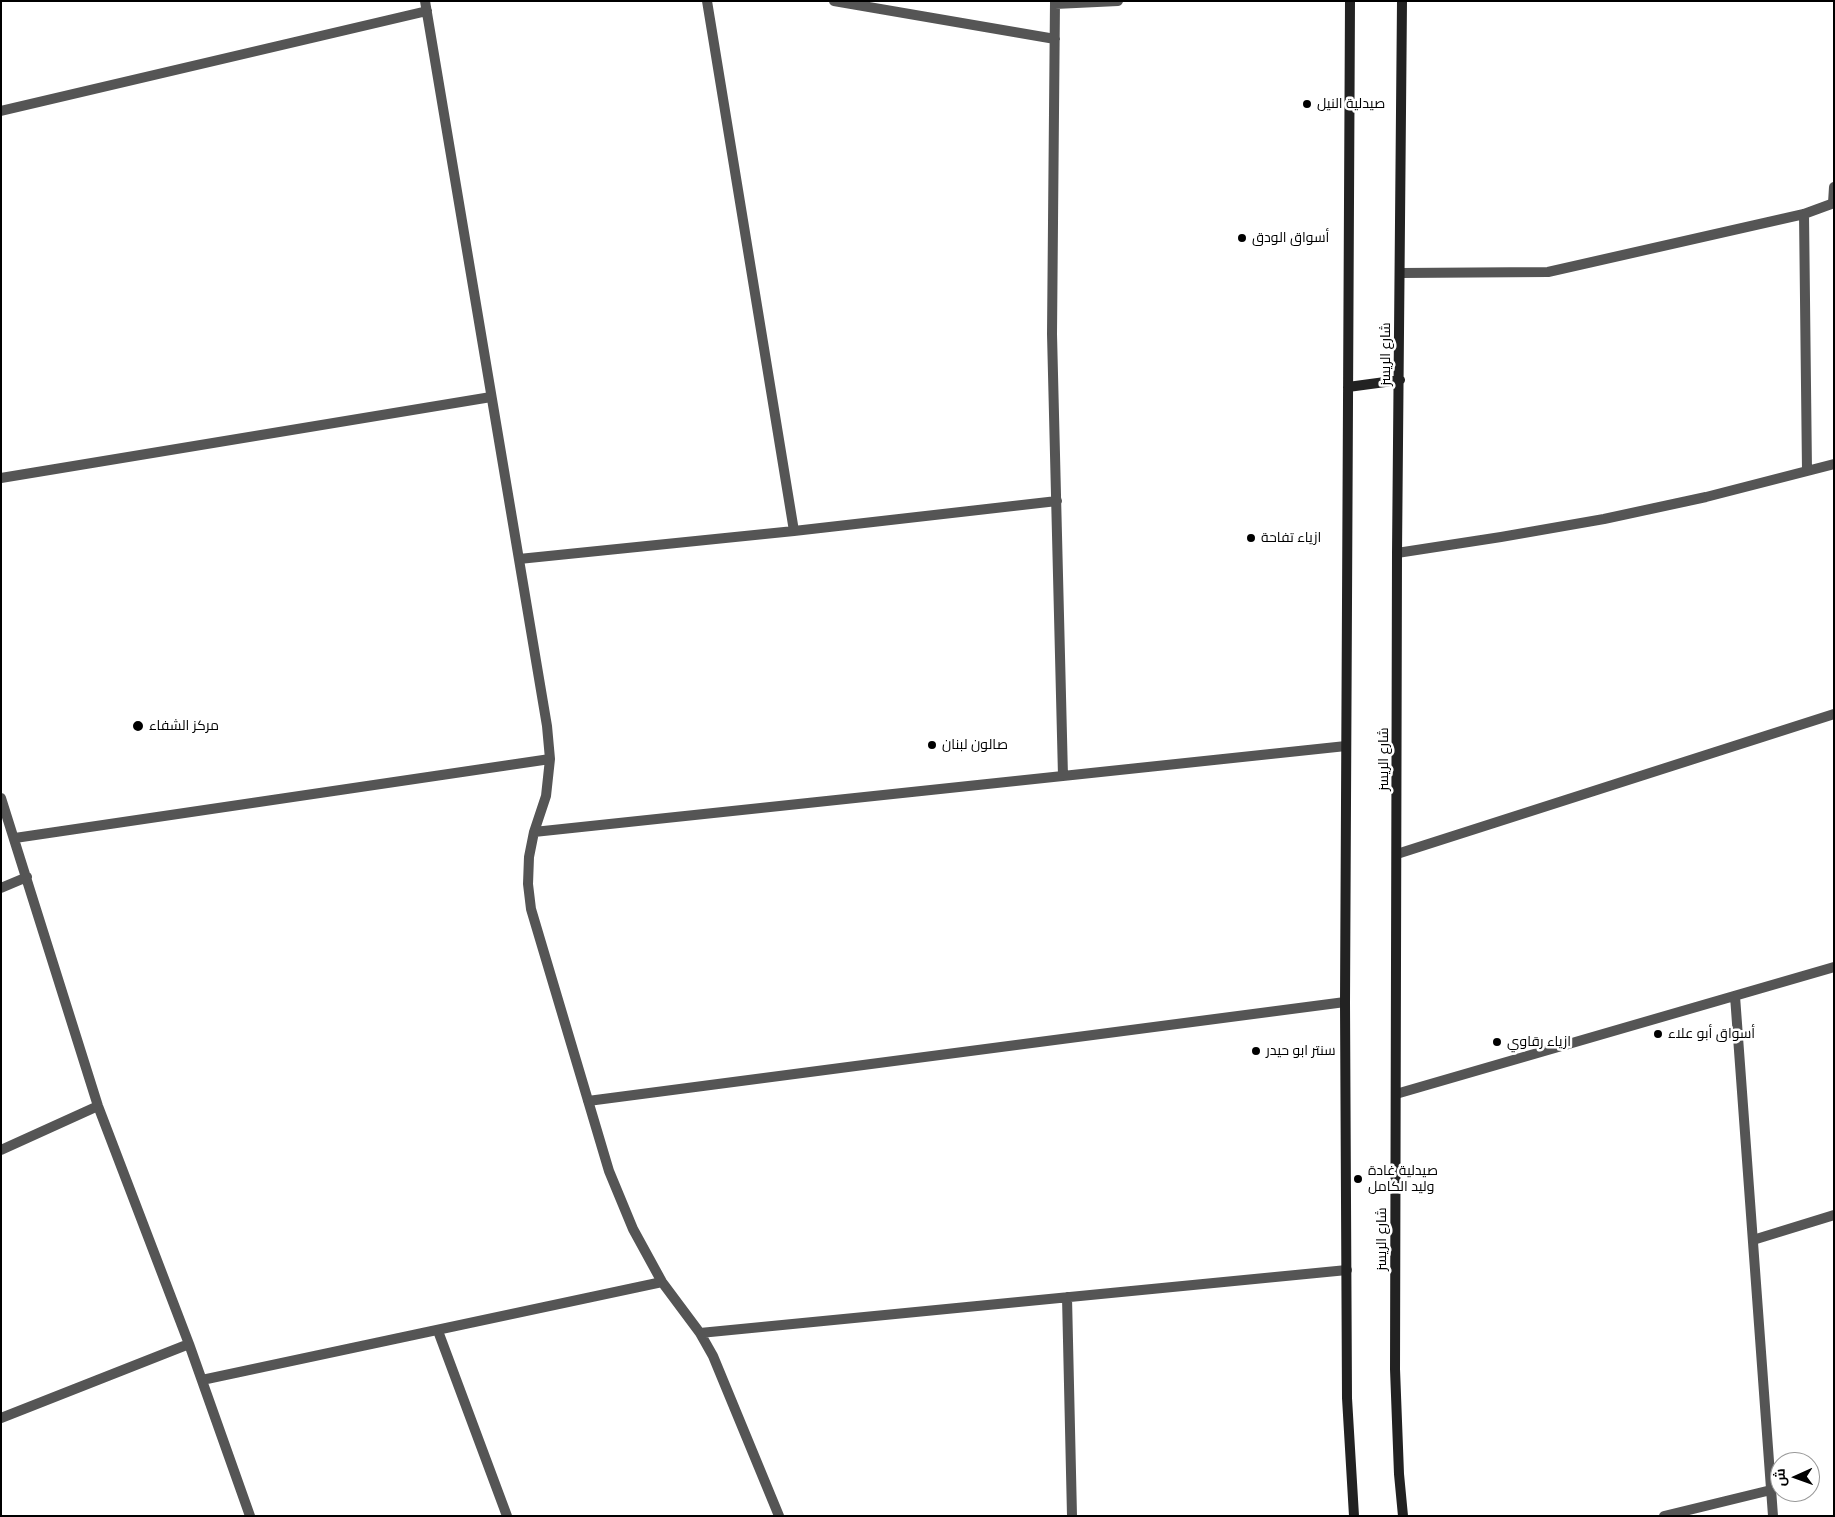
<!DOCTYPE html>
<html>
<head>
<meta charset="utf-8">
<style>
  body { margin:0 }
  #map { position:relative; width:1835px; height:1517px; overflow:hidden; background:#fff; font-family:Figtree,Cairo,sans-serif }
  canvas { display:block }
  .frame { position:absolute; inset:0; border:2px solid #000; pointer-events:none }
  .north { position:absolute; left:1770px; top:1452px; width:50px; height:50px; box-sizing:border-box; background:#fff; border:1px solid #999; border-radius:50%; rotate:268deg; font-size:14px; font-weight:700; line-height:20px; text-align:center; color:#000 }
  .north::after { content:''; display:block; margin:auto; width:18px; height:22px; background:#000; clip-path:polygon(50% 0,100% 100%,50% 72%,0 100%) }
</style>
</head>
<body>
<div id="map">
<canvas width="1835" height="1517"></canvas>
<div class="frame"></div>
<div class="north">ش</div>
</div>
<script>
const c = document.querySelector('canvas').getContext('2d');
c.lineJoin = 'round';
function poly(rows) {
  const path = new Path2D();
  for (const r of rows) {
    path.moveTo(r[0], r[1]);
    for (let i = 2; i < r.length; i += 2) path.lineTo(r[i], r[i + 1]);
  }
  return path;
}
function strokePath(path, color, width, dash) {
  c.strokeStyle = color;
  c.lineWidth = width;
  c.lineCap = dash ? 'butt' : 'round';
  c.setLineDash(dash || []);
  c.stroke(path);
}
function drawText(font, color, halo, rows, align = 'center') {
  c.font = font + ' Figtree,Cairo,sans-serif';
  c.lineWidth = 5;
  c.setLineDash([]);
  c.textBaseline = 'middle';
  c.strokeStyle = halo;
  c.fillStyle = color;
  for (const [text, x, y, turn = 0] of rows) {
    c.save();
    c.translate(x, y);
    c.rotate((+turn || 0) * Math.PI / 180);
    c.textAlign = isNaN(turn) ? turn : align;
    if (halo) c.strokeText(text, 0, 0);
    c.fillText(text, 0, 0);
    c.restore();
  }
}
const street = poly([
  [425,1,547,726,550,759,546,796,534,832,529,857,528,884,531,909,609,1171,633,1229,662,1282,700,1333,713,1356,779,1516],
  [707,1,794,531],
  [834,1,1055,39],
  [1055,1,1052,334,1063,776],
  [1055,4,1118,1],
  [1,111,427,11],
  [1833,203,1834,187],
  [1804,214,1807,471],
  [1401,273,1548,272,1804,214,1834,203],
  [1,478,491,397],
  [1397,553,1501,537,1604,519,1706,497,1834,464],
  [519,559,794,531,1057,501],
  [1,798,98,1106,189,1344,250,1516],
  [534,832,1346,746],
  [15,838,550,759],
  [1397,854,1834,714],
  [1,888,27,877],
  [1735,996,1773,1516],
  [1396,1094,1834,967],
  [588,1101,1345,1002],
  [1,1150,98,1106],
  [1753,1240,1834,1215],
  [1067,1297,1072,1516],
  [438,1331,507,1516],
  [700,1333,1347,1270],
  [202,1380,662,1282],
  [1,1418,189,1344],
  [1664,1516,1771,1490]
]);
const secondary = poly([
  [1350,1,1345,1002,1347,1398,1354,1516],
  [1402,1,1397,553,1395,1369,1399,1474,1403,1516],
  [1348,387,1400,380]
]);
const markers = [
  [1307,104,5,"#000"],
  [1242,238,5,"#000"],
  [1251,538,5,"#000"],
  [138,726,6,"#000"],
  [932,745,5,"#000"],
  [1658,1034,5,"#000"],
  [1497,1042,5,"#000"],
  [1256,1051,5,"#000"],
  [1358,1179,5,"#000"]
];
const poiNames = [
  ["صيدلية النيل",1317,104],
  ["أسواق الودق",1252,238],
  ["ازياء تفاحة",1261,538],
  ["مركز الشفاء",149,726],
  ["صالون لبنان",942,745],
  ["أسواق أبو علاء",1668,1034],
  ["ازياء رقاوي",1507,1042],
  ["سنتر ابو حيدر",1266,1051],
  ["صيدلية غادة",1368,1171],
  ["وليد الكامل",1368,1187]
];
const streetNames = [
  ["شارع الريسز",1386,354,-90],
  ["شارع الريسز",1384,759,-90],
  ["شارع الريسز",1382,1239,-90]
];
strokePath(street, '#555', 10);
strokePath(secondary, '#222', 10);
for (const [x, y, r, color] of markers) {
  const dot = new Path2D();
  dot.arc(x, y, r, 0, 2 * Math.PI);
  c.fillStyle = color;
  c.fill(dot);
  strokePath(dot, '#fff', 2);
}
drawText('14px', '#000', '#fff', poiNames, 'left');
drawText('14px', '#000', '#fff', streetNames);
</script>
</body>
</html>
